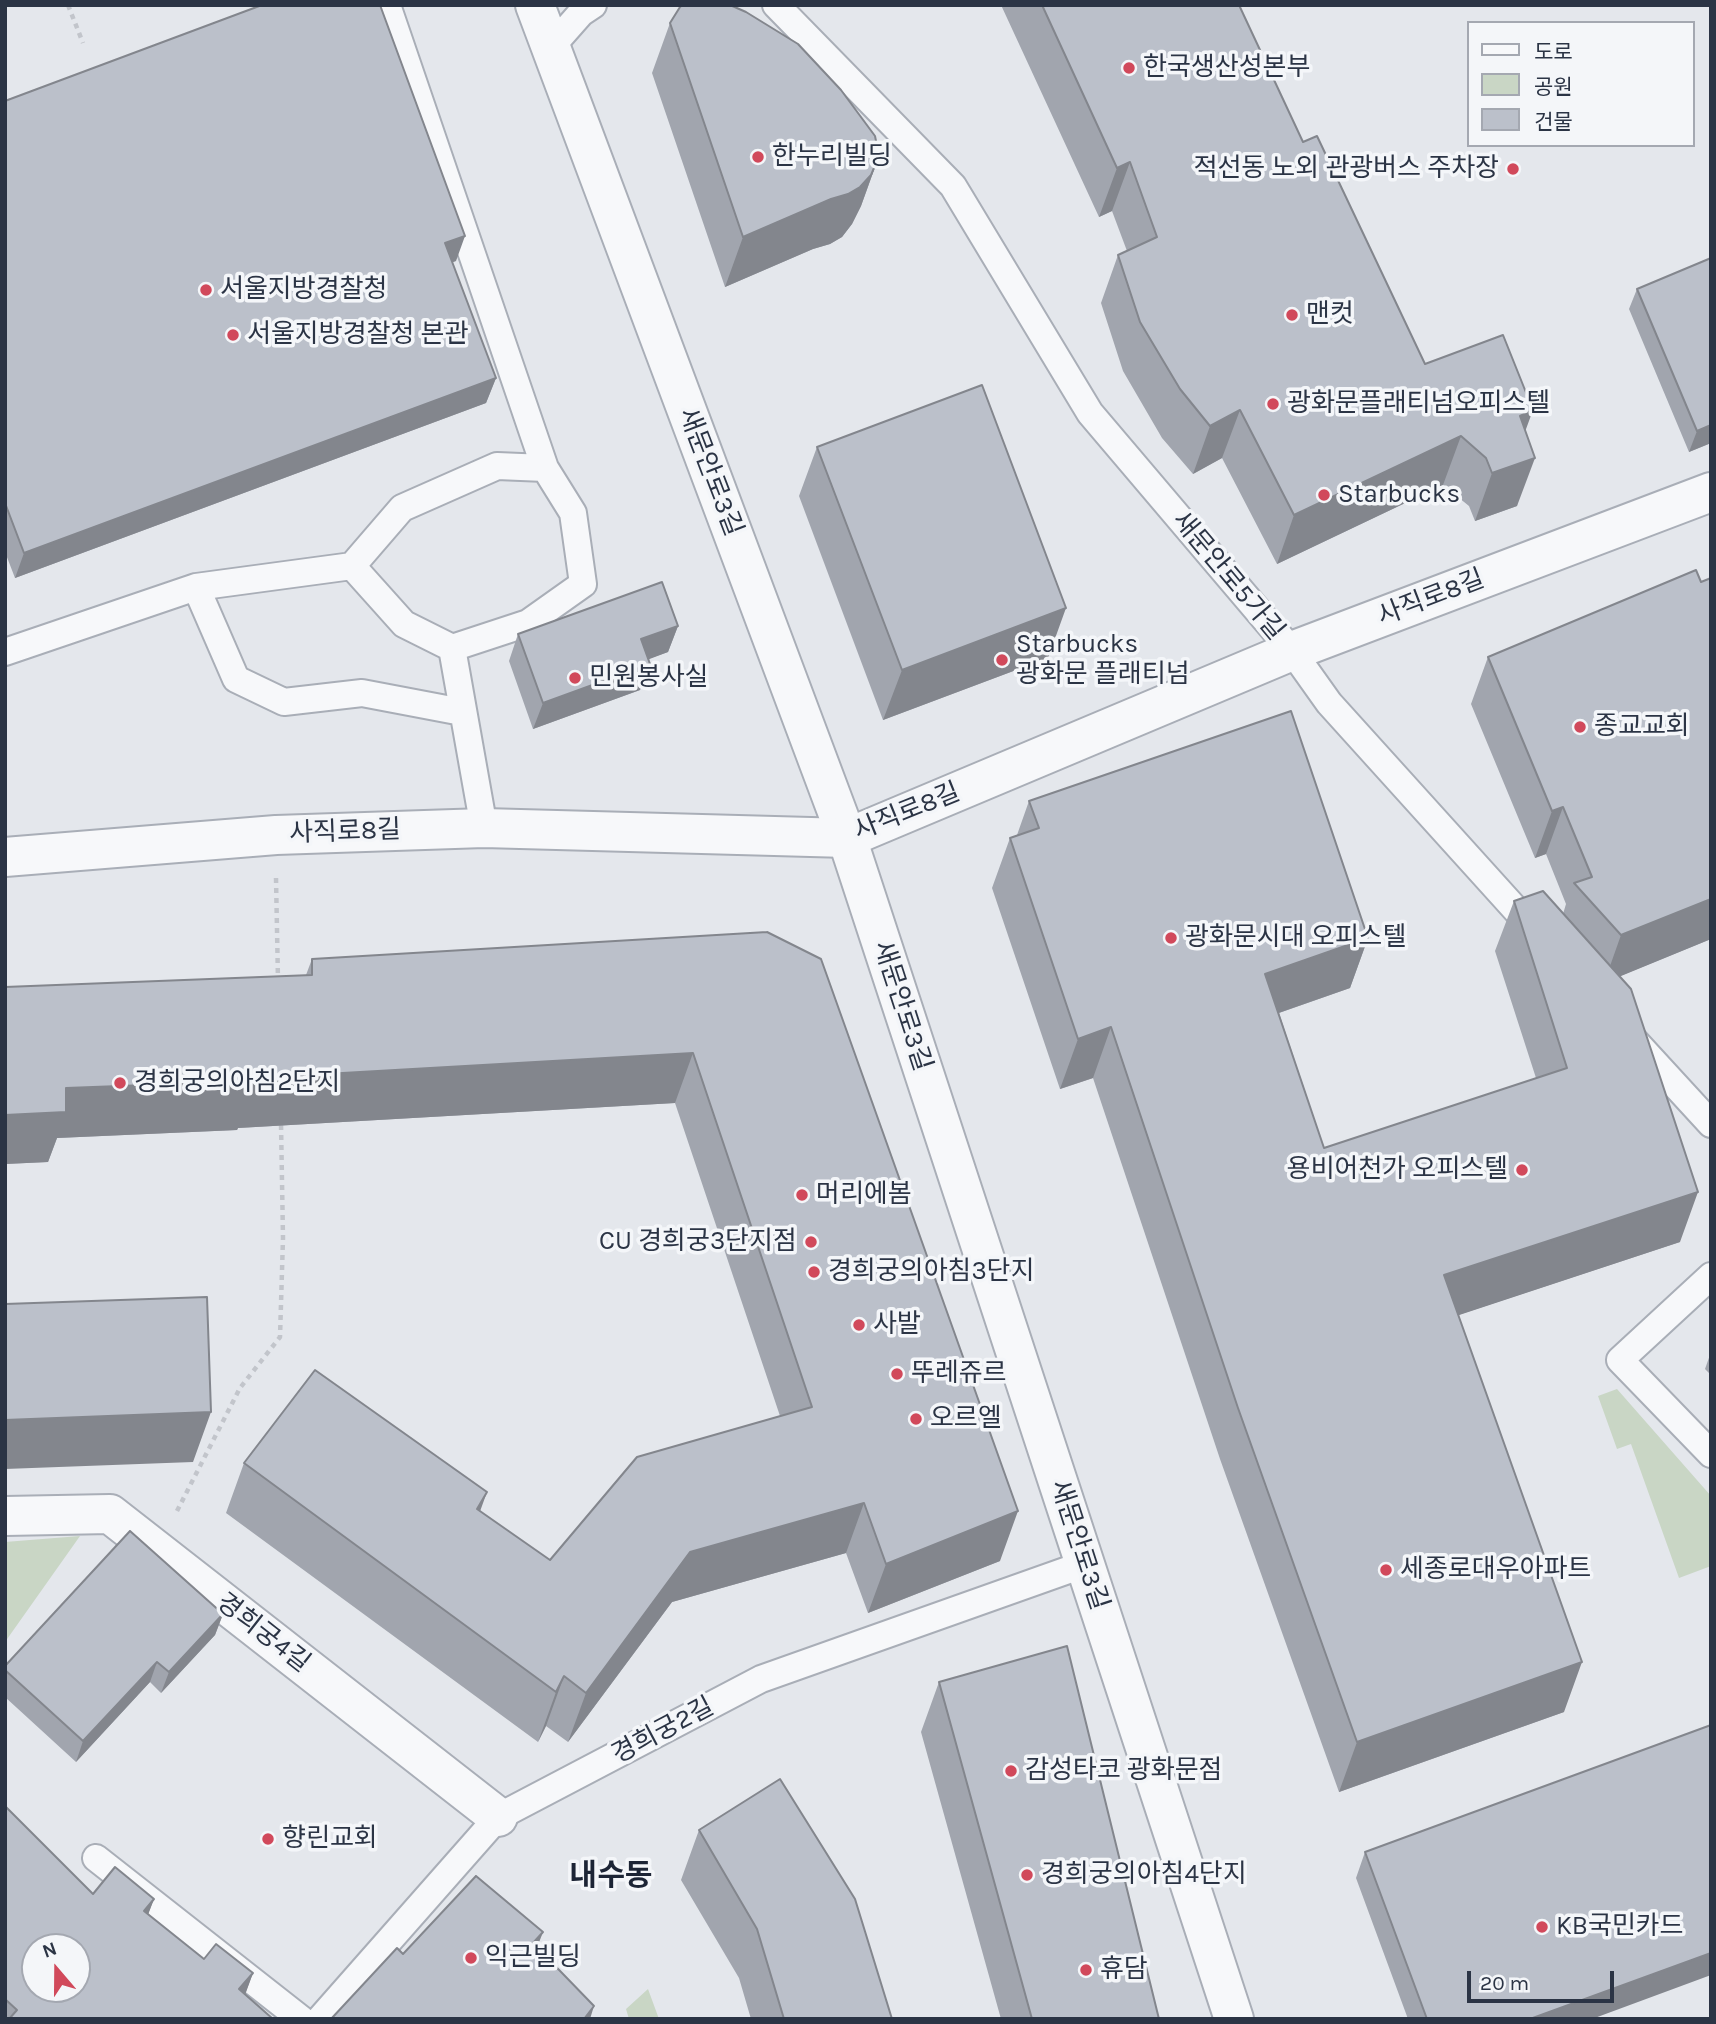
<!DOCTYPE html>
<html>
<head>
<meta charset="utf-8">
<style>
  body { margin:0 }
  #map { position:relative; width:1716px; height:2024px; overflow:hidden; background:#e4e7ec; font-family:Karla,"Noto Sans KR",sans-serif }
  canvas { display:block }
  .frame { position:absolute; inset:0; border:7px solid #2b3445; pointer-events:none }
  .legend { position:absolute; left:1467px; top:21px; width:228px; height:126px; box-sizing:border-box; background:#f4f6f9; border:2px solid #a4a8b1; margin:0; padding:9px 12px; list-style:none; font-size:21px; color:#2b3445 }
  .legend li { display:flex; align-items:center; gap:14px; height:35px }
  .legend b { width:35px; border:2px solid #a4a8b1 }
  .north { position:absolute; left:21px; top:1933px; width:70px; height:70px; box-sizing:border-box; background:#f4f6f9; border:2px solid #a4a8b1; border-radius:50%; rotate:340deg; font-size:19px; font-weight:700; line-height:28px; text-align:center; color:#2b3445 }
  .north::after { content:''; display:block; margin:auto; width:24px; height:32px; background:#d1495b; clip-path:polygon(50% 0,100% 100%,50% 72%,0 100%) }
  .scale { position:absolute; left:1467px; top:1971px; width:147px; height:32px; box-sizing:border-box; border:4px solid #2b3445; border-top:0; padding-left:9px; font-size:21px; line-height:24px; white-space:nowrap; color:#2b3445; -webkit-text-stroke:5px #f4f6f9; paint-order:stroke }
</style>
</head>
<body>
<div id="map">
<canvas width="1716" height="2024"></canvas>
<div class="frame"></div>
<ul class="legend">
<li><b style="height:9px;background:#f7f8fa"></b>도로</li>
<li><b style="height:19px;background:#c9d6c5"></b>공원</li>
<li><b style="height:19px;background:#bbc0ca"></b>건물</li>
</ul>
<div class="north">N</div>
<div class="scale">20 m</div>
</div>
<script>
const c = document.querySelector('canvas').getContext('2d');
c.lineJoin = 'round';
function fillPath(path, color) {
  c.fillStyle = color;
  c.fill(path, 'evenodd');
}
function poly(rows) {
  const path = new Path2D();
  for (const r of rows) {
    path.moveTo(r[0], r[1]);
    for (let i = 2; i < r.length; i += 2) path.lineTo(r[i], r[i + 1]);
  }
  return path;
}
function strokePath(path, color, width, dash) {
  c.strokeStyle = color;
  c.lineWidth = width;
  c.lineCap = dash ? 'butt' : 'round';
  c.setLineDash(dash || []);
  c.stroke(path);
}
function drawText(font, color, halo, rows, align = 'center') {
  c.font = font + ' Karla,"Noto Sans KR",sans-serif';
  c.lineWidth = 7;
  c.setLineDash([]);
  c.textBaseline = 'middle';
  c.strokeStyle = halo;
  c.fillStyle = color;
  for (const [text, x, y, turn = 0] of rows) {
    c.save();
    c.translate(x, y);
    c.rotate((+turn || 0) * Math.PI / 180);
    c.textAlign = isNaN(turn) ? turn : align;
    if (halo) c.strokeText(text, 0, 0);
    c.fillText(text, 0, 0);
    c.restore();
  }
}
const green = poly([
  [1617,1389,1711,1496,1711,1566,1679,1578,1631,1444,1617,1449,1598,1396],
  [80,1536,5,1642,5,1542],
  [648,1989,659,2019,629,2019,626,2009]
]);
const path = poly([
  [68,5,83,43],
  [276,878,278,981],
  [177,1511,240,1388,280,1337,283,1238,281,1123]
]);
const service = poly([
  [387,5,545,468,573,513,583,584,528,623,452,648,484,828],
  [776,5,953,186,1090,413,1292,651,1329,703,1536,932],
  [551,47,581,13,593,5],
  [352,566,404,624,452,648],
  [196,587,236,679,284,702,362,693,462,712],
  [5,652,196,587,352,566,402,508,497,466,545,468],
  [1632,1038,1711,1124],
  [1711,1276,1620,1360,1711,1454],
  [96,1858,301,2019],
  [320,2019,498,1817,761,1679,1085,1564]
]);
const minor = poly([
  [535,5,847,838,1234,2019],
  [5,1516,110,1514,498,1817]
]);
const tertiary = poly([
  [5,857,276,835,484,828,847,838,1292,651,1711,492]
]);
const wall = poly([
  [1001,5,1239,5,1303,142,1425,364,1526,430,1517,506,1475,521,1469,506,1443,485,1277,564,1222,458,1193,474,1162,438,1123,371,1101,303,1118,255,1127,251,1112,211,1099,217],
  [670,23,879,156,861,206,852,224,842,237,830,244,813,249,725,287,652,73],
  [5,101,456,261,452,262,496,378,486,403,15,578,5,552],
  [1711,258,1711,443,1689,452,1629,309,1637,289],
  [817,447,1048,658,883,720,799,496],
  [1711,578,1711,939,1620,976,1680,1242,1458,1315,1564,1712,1339,1792,1220,1459,1093,1078,1060,1089,992,888,1010,838,1017,835,1029,801,1368,938,1350,988,1279,1013,1324,1148,1536,1078,1495,951,1514,901,1563,914,1566,904,1546,854,1535,858,1471,704,1488,657],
  [678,626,668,652,648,659,640,690,533,729,509,661,518,634],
  [767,932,1000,1561,868,1613,846,1553,672,1602,568,1742,546,1726,538,1742,226,1513,244,1463,480,1512,550,1560,780,1416,675,1103,238,1128,237,1130,57,1138,48,1162,5,1164,5,987,306,975,312,959],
  [1711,1352,1711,1375,1705,1369],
  [223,1614,215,1635,161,1693,150,1682,76,1762,5,1697,5,1666],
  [939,1682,1159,2019,1001,2019,921,1732],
  [5,1806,93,1894,154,1899,148,1914,204,1959,253,1973,245,1994,273,2019,5,2019],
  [699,1830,892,2019,751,2019,739,1978,681,1880],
  [1365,1852,1592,2019,1408,2019,1356,1878]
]);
const shadedWall = poly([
  [879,156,861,206,852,224,842,237,830,244,813,249,725,287,743,237,831,199],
  [1130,162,1112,211,1099,217,1117,168],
  [465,236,456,261,436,268,445,243],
  [496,378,486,403,15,578,24,553],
  [1240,410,1222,458,1193,474,1210,426],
  [1533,410,1515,459,1520,416],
  [1711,425,1711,443,1689,452,1697,431],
  [1461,436,1443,485,1277,564,1294,515],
  [1535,458,1517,506,1475,521,1492,473],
  [1066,608,1048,658,883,720,902,670],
  [678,626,668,652,631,666,641,639],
  [650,664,640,690,533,729,543,703],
  [1563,807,1546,854,1535,858,1552,811],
  [1711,899,1711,939,1604,983,1621,935],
  [1368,938,1350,988,1247,1024,1265,974],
  [1111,1027,1093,1078,1060,1089,1078,1039],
  [693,1053,675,1103,238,1128,237,1130,57,1138,48,1162,5,1164,5,1115,66,1088],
  [1698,1192,1680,1242,1426,1326,1444,1275],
  [211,1412,193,1462,5,1469,5,1420],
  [487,1492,469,1542,477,1509],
  [864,1503,846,1553,672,1602,568,1742,586,1693,690,1552],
  [1018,1511,1000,1561,868,1613,886,1564],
  [223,1614,215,1635,161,1693,169,1672],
  [157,1662,150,1682,76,1762,83,1741],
  [1582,1662,1564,1712,1339,1792,1357,1742],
  [564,1676,546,1726,538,1742,556,1692],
  [154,1899,146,1920,144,1911],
  [543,1932,535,1953,533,1943],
  [1711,1953,1711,1975,1592,2019,1530,2019],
  [253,1973,245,1995,239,1989],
  [594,2006,590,2019,584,2019]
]);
const building = poly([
  [262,5,380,5,465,236,445,243,496,378,24,553,5,503,5,101,262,5],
  [682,5,730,5,746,12,798,44,841,90,875,136,879,156,871,175,860,187,848,194,831,199,743,237,670,23,680,7,682,5],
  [1042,5,1239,5,1303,142,1317,136,1425,364,1503,335,1533,410,1520,416,1535,458,1492,473,1486,458,1461,436,1294,515,1240,410,1210,426,1180,389,1140,322,1118,255,1157,237,1130,162,1117,168,1042,5],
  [1711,258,1711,425,1697,431,1637,289,1711,258],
  [982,385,1066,608,902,670,817,447,982,385],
  [1696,570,1701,582,1711,578,1711,899,1621,935,1574,883,1592,877,1563,807,1552,811,1488,657,1696,570],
  [662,582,678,626,641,639,650,664,543,703,518,634,662,582],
  [1291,711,1368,938,1265,974,1324,1148,1567,1068,1514,901,1543,891,1631,989,1698,1192,1444,1275,1582,1662,1357,1742,1238,1408,1111,1027,1078,1039,1010,838,1039,828,1029,801,1291,711],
  [767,932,821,959,1018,1511,886,1564,864,1503,690,1552,586,1693,564,1676,556,1692,244,1463,315,1370,487,1492,477,1509,550,1560,637,1457,812,1407,693,1053,255,1078,255,1081,66,1088,66,1112,5,1115,5,987,312,975,312,959,767,932],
  [207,1297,211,1412,5,1420,5,1304,207,1297],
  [130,1531,223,1614,169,1672,157,1662,83,1741,5,1670,5,1666,130,1531],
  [1067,1646,1159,2019,1032,2019,939,1682,1067,1646],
  [1711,1725,1711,1953,1530,2019,1427,2019,1365,1852,1711,1725],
  [780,1779,855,1899,892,2019,784,2019,757,1929,699,1830,780,1779],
  [5,1806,93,1894,115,1867,154,1899,144,1911,204,1959,216,1944,253,1973,239,1989,273,2019,9,2019,17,2010,5,1999,5,1806],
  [35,1947,77,1947,77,1989,35,1989,35,1947],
  [476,1876,543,1932,533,1943,594,2006,584,2019,331,2019,397,1948,403,1954,476,1876]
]);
const markers = [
  [1129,68,7,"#d1495b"],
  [758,157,7,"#d1495b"],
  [1513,169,7,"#d1495b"],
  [206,290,7,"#d1495b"],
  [1292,315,7,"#d1495b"],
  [233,335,7,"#d1495b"],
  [1273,404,7,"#d1495b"],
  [1324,495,7,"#d1495b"],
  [1002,660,7,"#d1495b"],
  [575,678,7,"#d1495b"],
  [1580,727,7,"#d1495b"],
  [1171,938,7,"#d1495b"],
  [120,1083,7,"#d1495b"],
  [1522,1170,7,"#d1495b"],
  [802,1195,7,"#d1495b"],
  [811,1242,7,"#d1495b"],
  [814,1272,7,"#d1495b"],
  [859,1325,7,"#d1495b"],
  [897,1374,7,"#d1495b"],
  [916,1419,7,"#d1495b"],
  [1386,1570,7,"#d1495b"],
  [1011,1771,7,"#d1495b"],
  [268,1839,7,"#d1495b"],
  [1027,1875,7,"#d1495b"],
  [1542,1927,7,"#d1495b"],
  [471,1958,7,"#d1495b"],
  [1086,1970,7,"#d1495b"]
];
const poiNames = [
  ["한국생산성본부",1143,68],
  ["한누리빌딩",772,157],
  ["적선동 노외 관광버스 주차장",1499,169,"right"],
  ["서울지방경찰청",220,290],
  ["맨컷",1306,315],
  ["서울지방경찰청 본관",247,335],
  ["광화문플래티넘오피스텔",1287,404],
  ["Starbucks",1338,495],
  ["Starbucks",1016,645],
  ["광화문 플래티넘",1016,675],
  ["민원봉사실",589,678],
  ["종교교회",1594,727],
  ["광화문시대 오피스텔",1185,938],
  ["경희궁의아침2단지",134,1083],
  ["용비어천가 오피스텔",1508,1170,"right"],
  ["머리에봄",816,1195],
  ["CU 경희궁3단지점",797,1242,"right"],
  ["경희궁의아침3단지",828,1272],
  ["사발",873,1325],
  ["뚜레쥬르",911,1374],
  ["오르엘",930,1419],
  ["세종로대우아파트",1400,1570],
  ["감성타코 광화문점",1025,1771],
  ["향린교회",282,1839],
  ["경희궁의아침4단지",1041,1875],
  ["KB국민카드",1556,1927],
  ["익근빌딩",485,1958],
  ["휴담",1100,1970]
];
const streetNames = [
  ["새문안로3길",710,472,69],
  ["새문안로5가길",1228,576,50],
  ["사직로8길",1431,598,-21],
  ["사직로8길",907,812,-22],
  ["사직로8길",345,832,-2],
  ["새문안로3길",902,1006,72],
  ["새문안로3길",1079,1545,72],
  ["경희궁4길",263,1633,38],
  ["경희궁2길",663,1731,-28]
];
const quarterNames = [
  ["내수동",611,1876]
];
fillPath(green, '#c9d6c5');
strokePath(service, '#a9aeb7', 30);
strokePath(minor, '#a9aeb7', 42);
strokePath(tertiary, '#a9aeb7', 42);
strokePath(path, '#c2c5cb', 4.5, [5, 5]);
strokePath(service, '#f7f8fa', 26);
strokePath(minor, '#f7f8fa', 38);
strokePath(tertiary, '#f7f8fa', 38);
fillPath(wall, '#a1a5ae');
fillPath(shadedWall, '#83868d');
fillPath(building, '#bbc0ca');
strokePath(building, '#83868d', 2);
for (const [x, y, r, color] of markers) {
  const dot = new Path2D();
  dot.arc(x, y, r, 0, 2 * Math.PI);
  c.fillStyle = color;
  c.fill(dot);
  strokePath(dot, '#f4f6f9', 2.5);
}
drawText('26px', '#2b3445', '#f4f6f9', poiNames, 'left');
drawText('26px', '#2b3445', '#f4f6f9', streetNames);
drawText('bold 30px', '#1d2536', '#f4f6f9', quarterNames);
</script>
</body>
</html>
